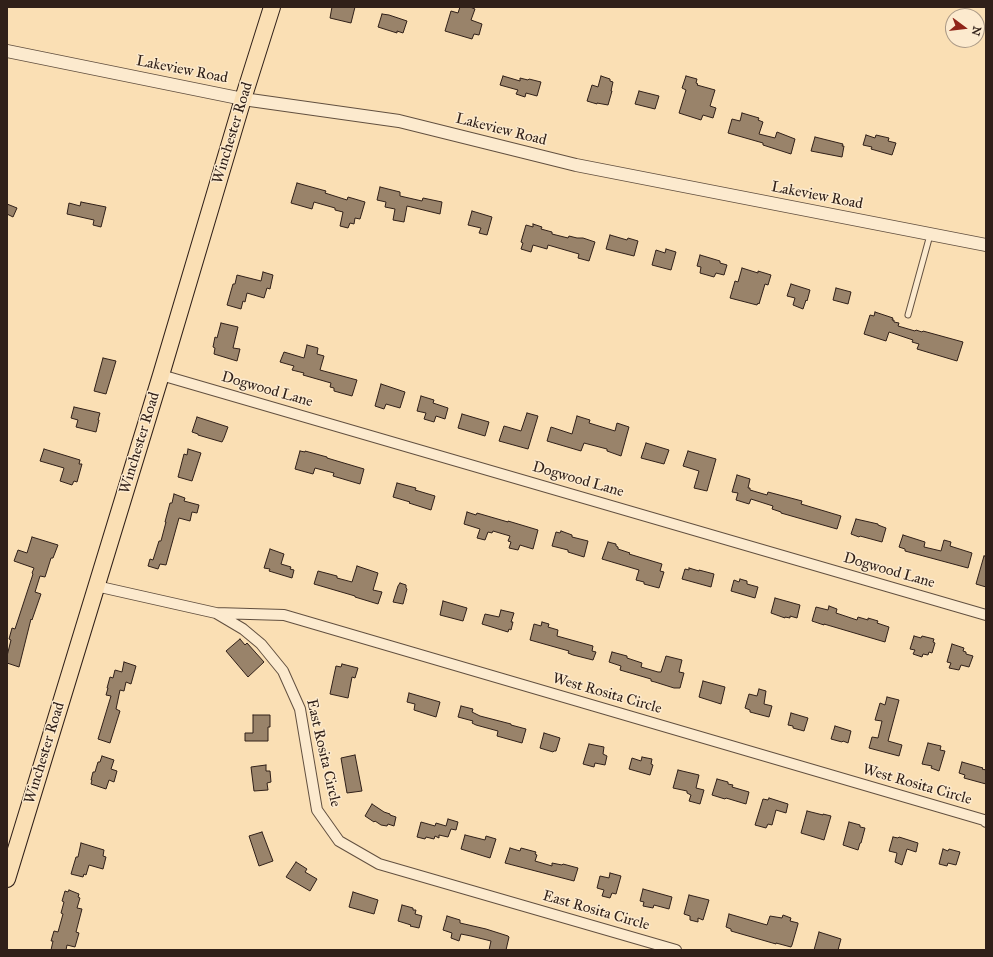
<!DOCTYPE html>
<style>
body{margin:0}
#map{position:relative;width:993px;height:957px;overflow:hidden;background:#fadfb4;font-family:"IM FELL Great Primer",serif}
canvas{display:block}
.frame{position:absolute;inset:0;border:8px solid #302019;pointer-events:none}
.north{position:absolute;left:945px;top:8px;width:40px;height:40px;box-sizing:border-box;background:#fceace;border:1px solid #aa9986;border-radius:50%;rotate:105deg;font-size:11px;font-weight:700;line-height:16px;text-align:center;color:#302019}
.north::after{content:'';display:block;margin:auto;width:14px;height:18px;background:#8f2418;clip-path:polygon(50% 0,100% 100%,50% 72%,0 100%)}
</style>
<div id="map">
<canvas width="993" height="957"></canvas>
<div class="frame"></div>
<div class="north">N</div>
</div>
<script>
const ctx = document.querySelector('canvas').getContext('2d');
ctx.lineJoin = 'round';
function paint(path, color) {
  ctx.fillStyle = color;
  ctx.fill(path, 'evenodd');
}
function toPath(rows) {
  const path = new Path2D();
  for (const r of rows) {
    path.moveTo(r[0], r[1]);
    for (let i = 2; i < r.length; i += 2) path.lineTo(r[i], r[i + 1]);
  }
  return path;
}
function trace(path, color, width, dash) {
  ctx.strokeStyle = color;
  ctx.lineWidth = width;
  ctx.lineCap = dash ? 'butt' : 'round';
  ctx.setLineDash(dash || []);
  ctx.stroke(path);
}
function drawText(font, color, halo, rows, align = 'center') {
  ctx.font = font + ' "IM FELL Great Primer",serif';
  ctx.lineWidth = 3;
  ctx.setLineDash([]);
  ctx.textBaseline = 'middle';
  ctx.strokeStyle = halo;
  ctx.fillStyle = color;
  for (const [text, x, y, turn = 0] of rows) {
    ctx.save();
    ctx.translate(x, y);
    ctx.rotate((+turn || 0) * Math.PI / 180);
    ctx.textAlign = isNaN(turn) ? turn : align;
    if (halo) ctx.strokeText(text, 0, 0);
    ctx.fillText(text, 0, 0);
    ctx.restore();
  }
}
const building = toPath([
 [332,7,355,7,351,23,330,18,332,7],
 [460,7,470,7,475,9,471,20,482,24,479,35,474,34,472,39,445,31,451,11,458,13,460,7],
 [382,14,389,15,407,21,403,33,397,31,397,33,378,27,382,14],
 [503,76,520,81,520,78,528,80,529,79,541,82,537,96,526,93,525,97,516,94,518,90,500,85,503,76],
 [601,76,610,79,610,81,613,82,611,91,612,91,608,105,597,103,597,104,587,101,592,85,598,87,601,76],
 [686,76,697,79,696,83,698,84,697,85,715,90,710,106,716,108,713,118,703,115,701,120,679,113,686,90,682,88,686,76],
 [639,91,659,96,655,109,635,104,639,91],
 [742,113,759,118,758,120,763,122,759,134,775,138,777,132,795,139,791,154,763,145,763,143,728,133,732,119,740,121,742,113],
 [866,135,875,138,876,135,889,138,888,141,896,143,892,155,871,149,872,147,863,145,866,135],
 [815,137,843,144,842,146,844,146,842,157,811,151,815,137],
 [297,183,326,191,325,193,347,200,348,197,365,202,360,219,355,218,354,224,350,223,348,228,340,226,343,212,335,210,335,208,314,202,312,209,291,203,297,183],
 [380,187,400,192,400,196,422,201,423,198,442,202,440,214,407,206,404,222,393,220,395,209,385,207,386,202,377,200,380,187],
 [81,202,106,207,101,227,93,225,94,220,67,214,69,203,80,206,81,202],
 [7,204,17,208,13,217,7,214,7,204],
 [472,211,492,217,487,235,479,233,481,228,468,225,472,211],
 [533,224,542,227,541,229,552,232,552,234,568,238,569,236,577,238,583,238,595,242,589,261,578,258,579,254,548,245,547,249,533,245,531,252,521,249,523,243,521,242,526,225,533,227,533,224],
 [610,235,627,240,628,238,638,241,634,256,606,249,610,235],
 [666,249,676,252,671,270,652,265,656,250,665,253,666,249],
 [700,255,720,261,720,263,727,265,724,275,716,273,714,277,700,273,701,267,697,266,700,255],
 [742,268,758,273,758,271,771,275,768,285,765,284,759,304,758,303,757,305,730,298,735,281,738,282,742,268],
 [263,272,273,275,270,289,267,288,264,298,247,293,245,302,243,301,241,309,227,305,233,284,235,284,237,275,261,281,263,272],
 [791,284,810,290,807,301,806,300,803,309,793,305,795,298,787,296,791,284],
 [836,288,851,292,848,304,833,300,836,288],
 [875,312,893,318,892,320,894,320,894,322,899,323,898,326,915,331,916,330,922,332,923,331,963,342,957,361,917,349,919,344,912,342,913,340,889,332,886,341,864,334,870,315,874,316,875,312],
 [221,323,238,327,233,348,240,349,237,361,214,354,215,348,213,347,215,337,217,338,221,323],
 [307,345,318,348,317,354,324,356,320,370,357,380,352,396,334,391,334,388,330,387,331,383,303,375,304,373,292,370,294,366,280,362,284,352,304,358,307,345],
 [103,358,116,361,106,394,94,391,103,358],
 [381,384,405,392,400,408,386,404,384,409,375,406,381,384],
 [421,396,434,400,433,403,448,408,445,419,436,416,434,422,424,419,426,413,417,411,421,396],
 [74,407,100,413,98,420,99,420,96,432,76,427,78,420,71,418,74,407],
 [527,413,538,416,528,449,499,441,504,426,521,431,527,413],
 [462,414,489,422,485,436,458,428,462,414],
 [577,416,590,420,589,423,615,431,617,423,629,427,621,456,607,451,607,449,584,443,581,451,547,441,551,427,572,434,577,416],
 [197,417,228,427,224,438,222,442,198,435,198,434,192,432,197,417],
 [646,443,669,450,664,464,641,458,646,443],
 [44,449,80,460,79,464,82,464,77,482,74,481,72,485,60,481,64,468,40,461,44,449],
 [188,449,201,453,192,481,178,477,184,454,187,455,188,449],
 [300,451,305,452,305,451,327,457,327,458,364,469,360,484,333,476,334,473,315,468,313,474,295,469,300,451],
 [688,451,716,459,707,491,694,488,699,471,683,466,688,451],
 [737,475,750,479,748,488,750,488,750,490,767,495,768,492,802,501,801,504,841,516,837,529,781,513,781,512,772,509,773,506,751,499,749,504,736,500,738,493,732,492,737,475],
 [397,483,416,488,415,490,435,496,431,510,409,503,410,502,393,497,397,483],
 [174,494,185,498,184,501,199,505,197,513,192,512,190,521,179,518,166,565,160,564,158,569,148,566,150,559,153,560,159,541,161,541,166,522,165,522,170,503,172,503,174,494],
 [467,512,476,515,477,513,508,522,508,521,538,530,533,549,520,545,518,550,509,548,511,542,508,541,510,536,493,531,492,533,488,532,485,540,477,538,480,529,464,524,467,512],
 [856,519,878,524,878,525,886,528,882,542,860,536,859,537,851,534,856,519],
 [561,531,572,535,572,537,588,541,584,557,568,552,568,550,552,546,556,532,560,533,561,531],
 [903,535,925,542,924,547,941,551,944,540,951,542,950,546,972,553,968,568,905,551,905,549,899,547,903,535],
 [32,537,58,545,53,558,51,558,45,577,40,576,35,592,41,594,32,620,31,619,19,667,7,663,7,656,11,640,9,639,12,628,15,629,33,574,32,573,34,568,14,561,18,550,27,553,32,537],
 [608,542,616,544,616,546,618,547,618,549,630,553,629,554,662,564,660,571,664,572,659,588,644,584,644,582,636,580,639,570,602,559,608,542],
 [270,549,284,554,281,564,291,567,290,569,294,570,292,578,269,571,270,569,264,568,270,549],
 [984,556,986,556,986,587,976,584,984,556],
 [357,566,378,573,373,590,382,592,378,604,355,597,355,596,314,584,318,571,337,576,337,578,352,582,357,566],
 [689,568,699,571,699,570,714,574,711,587,682,579,685,569,689,570,689,568],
 [740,579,747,581,747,584,758,587,755,598,731,591,734,580,739,582,740,579],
 [400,583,406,585,406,588,407,589,403,604,393,602,398,586,400,583],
 [775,598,800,605,797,618,790,616,790,618,785,617,785,618,771,613,775,598],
 [443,601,467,608,463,621,440,615,443,601],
 [829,606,837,609,836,613,857,620,858,617,868,620,868,618,878,621,877,623,889,627,885,642,824,624,824,625,812,621,816,607,828,610,829,606],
 [501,610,514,613,511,622,513,622,511,630,509,629,508,632,482,624,485,614,499,617,501,610],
 [542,622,549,624,548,627,558,630,557,636,593,646,592,651,596,652,593,660,573,655,568,653,569,651,530,640,534,624,541,626,542,622],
 [914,636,921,638,922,636,934,639,933,642,935,643,932,653,929,652,928,655,923,654,922,657,913,654,915,650,910,649,914,636],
 [240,639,245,645,247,643,264,662,248,677,226,651,240,639],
 [952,644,964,648,963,651,966,652,966,654,973,656,969,667,961,665,959,670,949,668,951,663,947,662,952,644],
 [612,652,627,656,627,658,642,663,641,667,658,672,661,672,666,656,682,660,679,672,684,673,680,688,674,688,655,682,651,681,651,679,620,670,621,666,609,662,612,652],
 [124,662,136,666,131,684,126,682,124,691,120,690,116,709,120,711,110,743,98,739,111,696,106,695,108,688,107,688,110,677,113,678,115,670,122,672,124,662],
 [342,664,358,668,355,678,352,677,348,698,330,694,336,666,341,667,342,664],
 [703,681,725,687,721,704,699,697,703,681],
 [759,689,766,691,764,704,772,706,769,717,750,712,750,710,745,708,749,694,757,696,759,689],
 [409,693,440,702,436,717,414,710,415,704,407,702,409,693],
 [887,697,899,700,888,741,902,745,899,756,869,748,872,737,878,738,882,721,875,720,880,703,885,705,887,697],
 [461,706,473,709,472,712,480,716,511,724,511,725,526,729,522,743,497,736,498,731,476,725,472,723,473,721,458,717,461,706],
 [791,713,808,718,804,731,793,728,793,726,788,725,791,713],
 [253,715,270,715,270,727,268,727,268,741,245,741,245,733,253,733,253,715],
 [835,726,851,731,848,743,843,741,842,742,831,739,835,726],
 [544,733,560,738,556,751,554,751,553,752,540,748,544,733],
 [928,743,941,746,940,750,945,751,939,771,931,768,932,766,922,764,928,743],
 [589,744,604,747,603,754,607,756,605,765,595,763,594,767,583,764,589,744],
 [355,755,362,791,347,793,341,758,355,755],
 [102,756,114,760,111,769,117,771,114,782,109,780,106,789,91,784,92,780,91,780,93,772,95,772,98,762,100,762,102,756],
 [642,757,652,759,651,764,653,765,650,775,629,769,632,758,641,761,642,757],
 [962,762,983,768,982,769,986,770,986,784,964,778,965,775,959,773,962,762],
 [266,765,266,771,270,771,271,782,267,783,268,790,254,791,251,767,266,765],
 [678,770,699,775,696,788,704,790,700,804,689,801,691,795,687,793,687,791,673,788,678,770],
 [717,779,728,782,728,784,733,785,732,787,749,792,746,804,726,798,725,799,712,795,717,779],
 [769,798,788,804,786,813,776,810,772,825,768,824,766,828,755,825,763,799,768,800,769,798],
 [372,804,384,812,390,814,390,815,396,817,394,826,388,824,387,826,381,825,375,821,374,822,365,816,372,804],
 [807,811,823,815,823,814,831,816,824,840,801,833,807,811],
 [448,819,458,822,456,830,451,829,448,837,439,835,439,838,435,836,434,839,426,837,425,839,417,837,421,822,435,826,436,823,446,826,448,819],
 [849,822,860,825,860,827,865,828,861,843,860,843,858,850,843,845,849,822],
 [262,832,273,861,259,866,249,836,262,832],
 [465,835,485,840,486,836,496,839,490,858,461,849,465,835],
 [893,837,898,838,899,837,918,843,916,852,907,849,902,865,895,862,897,853,889,851,893,837],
 [81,843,104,850,103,856,106,857,103,869,89,865,86,875,84,874,83,877,71,874,76,857,78,857,81,843],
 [510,848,520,851,521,848,536,852,535,854,537,855,535,861,552,866,552,863,562,865,563,864,578,868,574,881,505,863,510,848],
 [943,849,948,851,949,849,960,852,956,865,948,863,947,866,939,864,943,849],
 [296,862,307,869,305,872,317,879,310,891,286,877,296,862],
 [610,873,621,876,616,894,612,893,610,898,602,896,604,890,597,888,600,876,609,878,610,873],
 [643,889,672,897,669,909,654,905,653,908,643,906,644,902,640,901,643,889],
 [69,890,79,894,78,897,80,898,77,908,82,909,76,932,79,933,75,947,67,945,66,950,51,950,53,941,51,941,54,931,58,932,63,914,61,913,64,902,62,901,65,891,68,892,69,890],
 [353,892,378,900,374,914,349,907,353,892],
 [689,895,709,900,703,920,698,918,698,922,690,920,690,916,684,914,689,895],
 [402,905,413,908,413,910,416,910,415,914,422,916,419,928,410,926,411,925,398,921,402,905],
 [729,914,767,925,770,916,782,918,783,915,791,918,790,921,798,923,798,924,792,945,791,947,776,943,776,944,731,931,731,929,726,927,729,914],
 [447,916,460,920,460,923,486,929,508,936,509,937,506,950,489,950,491,941,471,936,461,934,459,941,451,938,452,933,443,930,447,916],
 [819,932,841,939,838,950,814,950,819,932]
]);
paint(building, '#99836a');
trace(building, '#302019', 1);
const service = toPath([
 [908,315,930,235]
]);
const minor = toPath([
 [161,375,986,615],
 [96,586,216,613,243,629,261,644,283,671,300,709,317,810,339,841,379,864,676,950],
 [216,613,284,615,984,820,986,822]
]);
const tertiary = toPath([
 [7,51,243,99,399,121,576,165,986,245]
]);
const primary = toPath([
 [7,879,161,375,243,99,272,7]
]);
trace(service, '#625040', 7);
trace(minor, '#625040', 12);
trace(tertiary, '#625040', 14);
trace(primary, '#302019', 18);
trace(service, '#fceace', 5);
trace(minor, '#fceace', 10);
trace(tertiary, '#fceace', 12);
trace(primary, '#fadfb4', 16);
drawText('15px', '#302019', '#fceace', [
 ["Lakeview Road",182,70,11],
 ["Lakeview Road",501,130,14],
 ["Winchester Road",233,133,-73],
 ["Lakeview Road",817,196,11],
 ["Dogwood Lane",267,390,16],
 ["Winchester Road",140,443,-73],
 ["Dogwood Lane",578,480,16],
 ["Dogwood Lane",889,571,16],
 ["West Rosita Circle",607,694,16],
 ["Winchester Road",45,753,-73],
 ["East Rosita Circle",323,753,77],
 ["West Rosita Circle",917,785,16],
 ["East Rosita Circle",596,911,16]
]);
</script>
